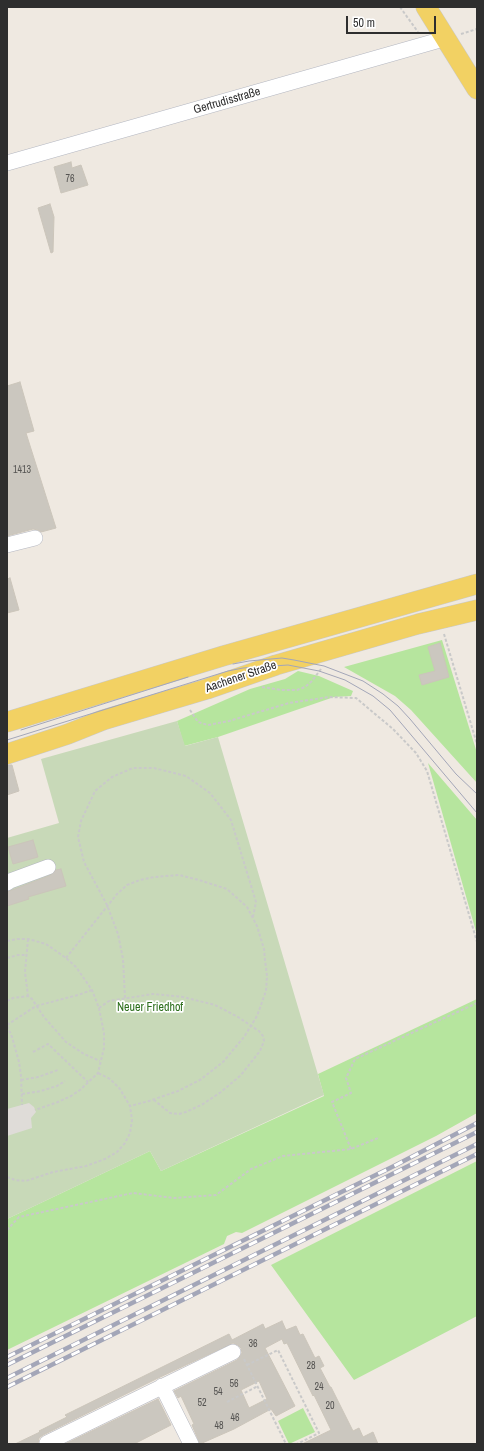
<!DOCTYPE html>
<meta charset="utf-8">
<style>
body{margin:0}
#map{position:relative;width:484px;height:1451px;overflow:hidden;background:#efe9e1;font-family:"Archivo Narrow",sans-serif}
canvas{display:block}
.frame{position:absolute;inset:0;border:8px solid #2e2e2e;pointer-events:none}
.scale{position:absolute;left:346px;top:16px;width:90px;height:18px;box-sizing:border-box;border:2px solid #2e2e2e;border-top:0;padding-left:5px;font-size:12px;line-height:14px;white-space:nowrap;color:#2e2e2e;-webkit-text-stroke:3px #fff;paint-order:stroke}
</style>
<div id="map">
<canvas width="484" height="1451"></canvas>
<div class="frame"></div>
<div class="scale">50 m</div>
</div>
<script>
const ctx = document.querySelector('canvas').getContext('2d');
ctx.lineJoin = 'round';
function paint(path, color) {
  ctx.fillStyle = color;
  ctx.fill(path, 'evenodd');
}
function toPath(rows) {
  const path = new Path2D();
  for (const r of rows) {
    path.moveTo(r[0], r[1]);
    for (let i = 2; i < r.length; i += 2) path.lineTo(r[i], r[i + 1]);
  }
  return path;
}
function trace(path, color, width, dash) {
  ctx.strokeStyle = color;
  ctx.lineWidth = width;
  ctx.lineCap = dash ? 'butt' : 'round';
  ctx.setLineDash(dash || []);
  ctx.stroke(path);
}
function drawText(font, color, halo, rows, align = 'center') {
  ctx.font = font + ' "Archivo Narrow",sans-serif';
  ctx.lineWidth = 3.5;
  ctx.setLineDash([]);
  ctx.textBaseline = 'middle';
  ctx.strokeStyle = halo;
  ctx.fillStyle = color;
  for (const [text, x, y, turn = 0] of rows) {
    ctx.save();
    ctx.translate(x, y);
    ctx.rotate((+turn || 0) * Math.PI / 180);
    ctx.textAlign = isNaN(turn) ? turn : align;
    if (halo) ctx.strokeText(text, 0, 0);
    ctx.fillText(text, 0, 0);
    ctx.restore();
  }
}
paint(toPath([
 [442,640,477,753,477,783,411,710,395,696,344,667],
 [298,671,319,676,353,691,351,696,334,697,218,737,184,746,177,721,250,689,285,679],
 [428,763,477,820,477,935],
 [477,999,477,1113,436,1136,242,1233,236,1232,227,1236,224,1244,7,1350,7,1219,150,1151,161,1171,324,1096,318,1074],
 [477,1161,477,1316,354,1380,271,1265],
 [303,1408,315,1432,289,1444,278,1421]
]), '#b6e59e');
paint(toPath([
 [177,721,185,746,218,737,324,1095,161,1171,150,1151,7,1219,7,838,59,823,41,759]
]), '#c8d9b8');
paint(toPath([
 [29,1103,34,1107,36,1112,31,1118,32,1128,7,1136,7,1109]
]), '#dfdcd8');
const building = toPath([
 [71,162,72,168,81,165,88,185,61,193,54,167,71,162],
 [50,204,54,217,53,252,51,253,38,208,50,204],
 [20,382,34,431,26,433,56,528,41,532,38,530,33,529,7,536,7,386,20,382],
 [10,578,19,610,7,613,7,579,10,578],
 [440,643,449,677,422,685,419,675,435,671,428,647,440,643],
 [7,765,12,765,19,791,7,795,7,765],
 [33,840,38,857,13,864,8,847,33,840],
 [61,869,66,886,28,897,29,899,7,906,7,892,51,875,56,870,61,869],
 [282,1321,286,1330,296,1326,300,1335,303,1334,315,1358,319,1356,324,1366,320,1368,330,1387,331,1387,353,1431,359,1428,363,1437,373,1432,378,1444,302,1444,331,1430,314,1395,313,1396,287,1343,284,1344,282,1339,265,1348,295,1406,276,1416,271,1409,234,1429,200,1444,192,1425,194,1424,181,1396,178,1398,174,1391,237,1360,242,1353,241,1348,238,1345,233,1343,158,1378,43,1435,39,1438,38,1444,15,1444,40,1432,39,1431,67,1417,65,1415,229,1334,232,1340,263,1324,265,1329,282,1321],
 [259,1381,267,1399,249,1408,241,1390,259,1381],
 [158,1399,171,1425,134,1444,65,1444,158,1399]
]);
paint(building, '#cbc7bf');
trace(building, '#cbc5ba', 1);
const minor = toPath([
 [7,163,447,38],
 [7,545,35,538],
 [7,883,10,881,48,867],
 [162,1386,191,1444],
 [47,1443,233,1352]
]);
const major = toPath([
 [426,7,477,89],
 [7,722,223,656,477,584],
 [7,754,68,734,103,720,207,689,276,665,418,624,477,610]
]);
trace(minor, '#b4b7c1', 16);
trace(major, '#c9c9c9', 21);
trace(toPath([
 [400,7,418,32],
 [476,7,477,8],
 [461,34,477,29],
 [444,634,477,744],
 [262,687,281,690,297,690,305,687,312,681,321,669],
 [190,710,198,722,208,725,229,721,289,703,329,697,356,698,393,729,416,753,427,771,477,942],
 [28,939,25,972,28,996],
 [7,941,17,939,28,939,46,944,66,958,76,967,92,990,99,1008,104,1033,104,1048,98,1073,80,1090,71,1096,58,1102,35,1110],
 [7,958,18,955,26,955],
 [66,958,117,894,127,885,140,880,154,877,179,875,199,880,227,889,247,907,257,926,264,949,265,960,267,976,266,991,257,1016,244,1037,223,1062,200,1080,178,1091,149,1101,130,1106],
 [125,998,123,959,118,934,107,905,84,862,78,837,81,821,95,791,112,777,133,768,154,768,186,776,210,793,231,820,256,902,253,917],
 [7,1001,13,998,28,996,32,999,44,1017,66,1042,84,1054,100,1061],
 [99,1008,109,1001,153,994,183,997,215,1005,238,1017,259,1031,263,1036,264,1041,260,1051,241,1075,221,1092,203,1104,186,1112,179,1114,170,1113,154,1100],
 [7,1025,36,1006,78,995,92,990],
 [7,1026,12,1037,19,1062,21,1076,22,1105],
 [33,1052,48,1044,88,1082],
 [21,1080,38,1077,58,1070],
 [22,1094,41,1091,57,1086,65,1081],
 [351,1149,332,1102,351,1093,346,1078,355,1059,477,1003],
 [7,1177,15,1180,26,1181,53,1172,86,1166,105,1159,117,1152,125,1143,130,1133,132,1120,130,1106,120,1089,110,1079,98,1073],
 [7,1230,19,1217,133,1193,174,1198,216,1195,251,1169,283,1156,351,1149,378,1138],
 [244,1359,286,1444],
 [247,1365,278,1350,319,1433,297,1444],
 [227,1402,258,1386]
]), '#c9c9c9', 2, [3, 2]);
trace(minor, '#fff', 15);
trace(major, '#f2d163', 20);
trace(toPath([
 [233,664,249,661,282,658,294,660,324,666,363,681,383,694,398,706,410,719,456,774,477,794],
 [21,730,188,677],
 [7,740,228,671,243,668,288,665,319,671,345,680,373,696,390,710,477,813]
]), '#a3a6b8', 1);
const rail = toPath([
 [7,1357,394,1166,477,1123],
 [7,1365,477,1132],
 [7,1378,477,1144],
 [7,1387,477,1154]
]);
trace(rail, '#a3a6b8', 4.5);
trace(rail, '#fff', 3, [9]);
drawText('10px', '#555452', null, [
 ["76",70,179],
 ["1413",22,470],
 ["36",253,1344],
 ["28",311,1366],
 ["56",234,1384],
 ["24",319,1387],
 ["54",218,1392],
 ["52",202,1403],
 ["20",330,1406],
 ["46",235,1418],
 ["48",219,1426]
]);
drawText('12px', '#2e2e2e', '#fff', [
 ["Gertrudisstraße",227,101,-16],
 ["Aachener Straße",241,677,-19]
]);
drawText('12px', '#2c6e1b', '#fff', [
 ["Neuer Friedhof",150,1008]
]);
</script>
